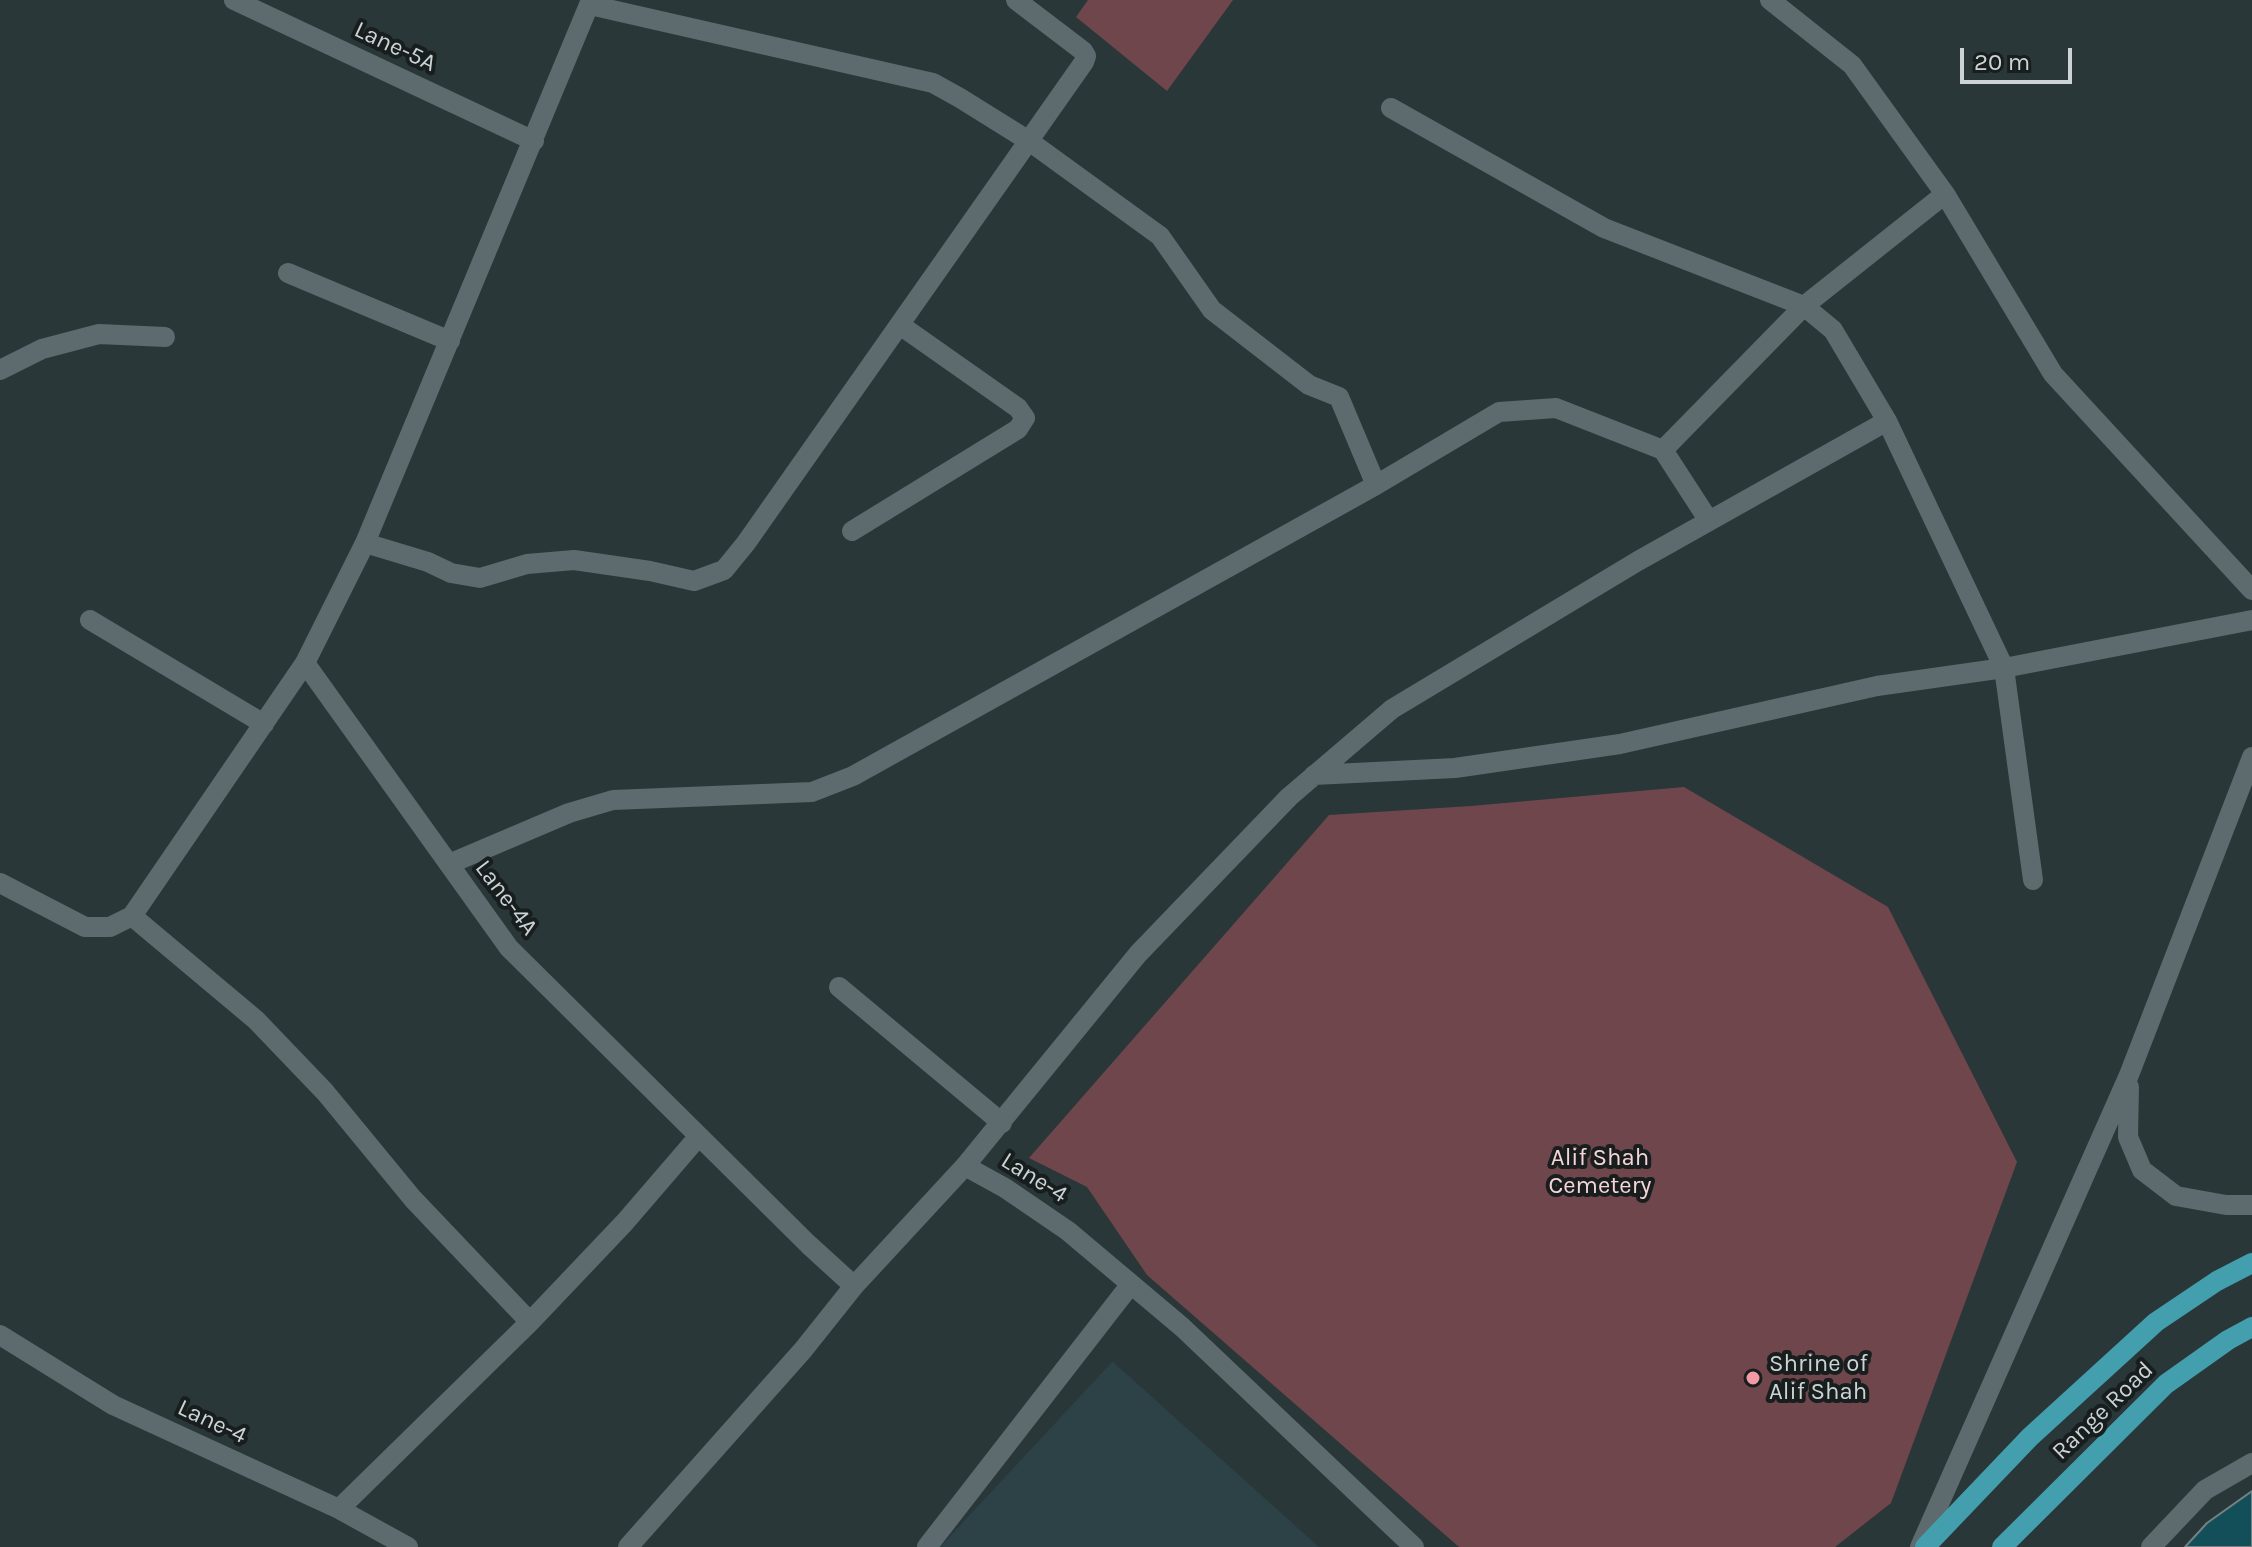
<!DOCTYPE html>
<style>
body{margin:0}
#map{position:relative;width:2252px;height:1547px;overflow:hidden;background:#2a3739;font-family:Karla,sans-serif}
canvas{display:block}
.scale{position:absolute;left:1960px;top:48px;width:112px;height:36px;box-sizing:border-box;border:4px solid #cbd3d4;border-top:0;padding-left:10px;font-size:24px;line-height:28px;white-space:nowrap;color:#cbd3d4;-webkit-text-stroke:6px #181d1e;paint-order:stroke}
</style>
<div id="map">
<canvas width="2252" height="1547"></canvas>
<div class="scale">20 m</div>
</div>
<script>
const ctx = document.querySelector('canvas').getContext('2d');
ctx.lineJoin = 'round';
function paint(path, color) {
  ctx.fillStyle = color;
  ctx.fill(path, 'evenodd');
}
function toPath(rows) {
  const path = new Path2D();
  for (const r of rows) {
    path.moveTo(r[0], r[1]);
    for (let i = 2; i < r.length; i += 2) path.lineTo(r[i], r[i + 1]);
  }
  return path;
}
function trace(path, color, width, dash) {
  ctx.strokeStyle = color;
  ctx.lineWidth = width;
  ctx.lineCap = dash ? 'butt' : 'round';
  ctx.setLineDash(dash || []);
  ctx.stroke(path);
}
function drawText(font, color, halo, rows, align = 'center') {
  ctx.font = font + ' Karla,sans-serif';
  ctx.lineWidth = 8;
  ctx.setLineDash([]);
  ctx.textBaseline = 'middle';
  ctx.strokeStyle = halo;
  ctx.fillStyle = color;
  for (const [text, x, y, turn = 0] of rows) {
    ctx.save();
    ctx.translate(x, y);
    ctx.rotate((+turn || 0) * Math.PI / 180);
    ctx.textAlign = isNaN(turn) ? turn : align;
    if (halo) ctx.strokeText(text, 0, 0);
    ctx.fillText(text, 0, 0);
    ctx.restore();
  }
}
paint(toPath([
 [1112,1362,1113,1362,1319,1547,940,1547]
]), '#2d4246');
paint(toPath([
 [1088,0,1233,0,1167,91,1076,17],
 [1684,787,1888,907,2017,1162,1891,1503,1835,1547,1459,1547,1147,1275,1087,1187,1029,1158,1329,815,1471,806]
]), '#6f464b');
const building = toPath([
 [2252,1491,2252,1547,2185,1547,2207,1523,2252,1491]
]);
paint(building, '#134f59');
trace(building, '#748285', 2);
trace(toPath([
 [234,0,534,141],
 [1770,0,1852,65,1945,194,2053,374,2252,590],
 [590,5,933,83,960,98,1029,141,1160,236,1212,310,1309,385,1339,397,1376,485],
 [1391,108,1604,228,1804,306,1833,330,1887,421,2004,668,2033,880],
 [288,273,450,341],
 [0,370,42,349,99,334,165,337],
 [1663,450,1804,306,1945,194],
 [852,531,1018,429,1025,418,1018,408,900,325],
 [365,543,428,562,451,573,480,578,527,564,574,560,650,571,694,581,724,570,746,543,1084,62,1086,56,1083,51,1016,0],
 [90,620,264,724],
 [305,663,509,948,809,1245,854,1286],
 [1314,775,1455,768,1620,744,1877,686,2004,668,2252,620],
 [449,864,569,813,613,800,812,792,853,776,1376,485,1499,412,1556,408,1663,450,1709,521],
 [0,883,85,927,110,927,132,916,256,1020,325,1092,413,1199,530,1322],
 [132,916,305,663,365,543,591,0],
 [839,987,1002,1123],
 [2129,1087,2128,1137,2142,1170,2176,1196,2226,1205,2252,1205],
 [965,1166,1138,954,1289,797,1392,709,1638,561,1887,421],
 [0,1335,113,1405,339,1509,408,1547],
 [339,1509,530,1322,625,1222,699,1136],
 [628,1547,803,1350,854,1286,965,1166,1005,1188,1068,1231,1182,1327,1414,1547],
 [927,1547,1131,1284],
 [1920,1547,2129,1075,2252,757],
 [2151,1547,2205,1490,2252,1463]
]), '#5d6b6e', 20);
trace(toPath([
 [1925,1547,2030,1437,2156,1322,2217,1281,2252,1263],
 [2002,1547,2166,1384,2228,1340,2252,1327]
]), '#439fae', 20);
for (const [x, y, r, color] of [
 [1753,1378,8,"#f49aa5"]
]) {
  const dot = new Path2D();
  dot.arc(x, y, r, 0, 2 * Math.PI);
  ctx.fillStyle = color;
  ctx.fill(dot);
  trace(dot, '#181d1e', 3);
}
drawText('24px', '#cbd3d4', '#181d1e', [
 ["Lane-5A",395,47,25],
 ["Lane-4A",506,898,53],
 ["Lane-4",1034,1178,32],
 ["Range Road",2103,1411,-44],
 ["Lane-4",212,1422,25]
]);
drawText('24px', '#f5d5d8', '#181d1e', [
 ["Alif Shah",1600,1158],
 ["Cemetery",1600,1186]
]);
drawText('24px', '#cbd3d4', '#181d1e', [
 ["Shrine of",1769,1364],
 ["Alif Shah",1769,1392]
], 'left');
</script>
